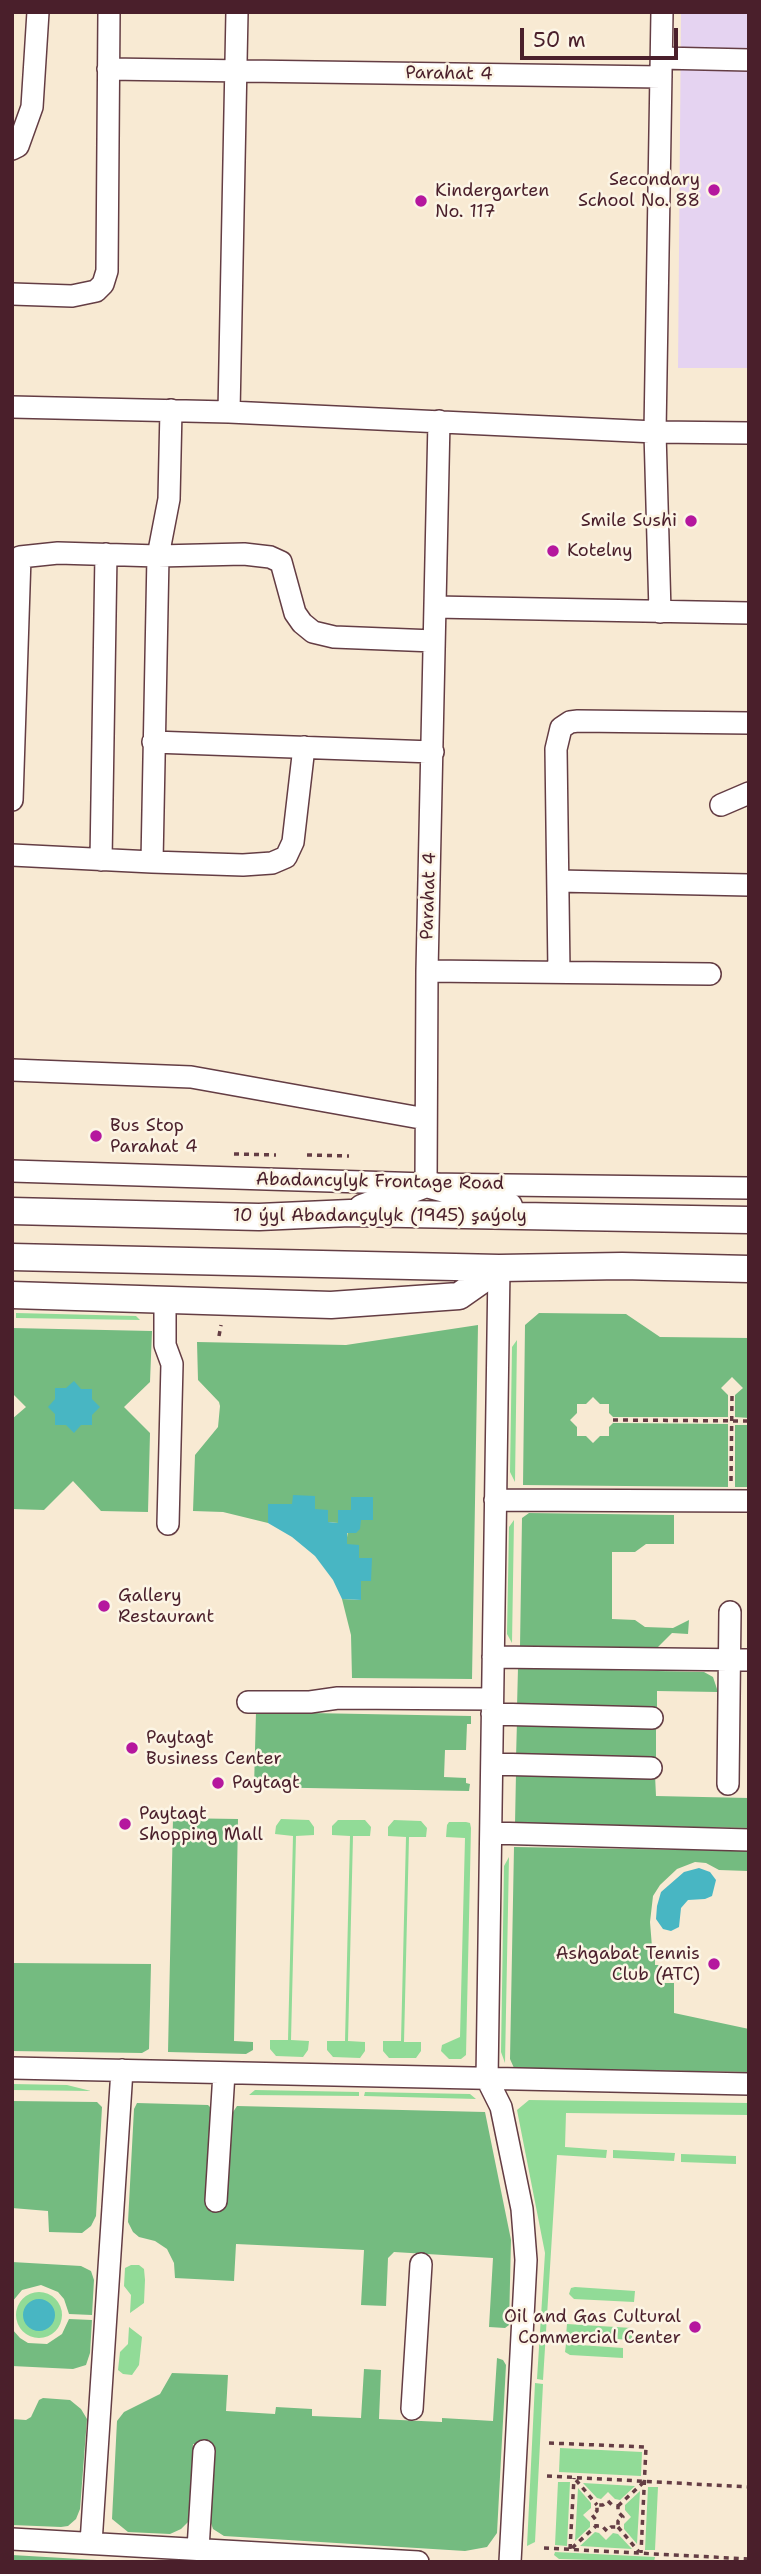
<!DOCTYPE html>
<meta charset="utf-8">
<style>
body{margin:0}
#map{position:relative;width:761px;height:2574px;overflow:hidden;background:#f8ead3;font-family:"Shantell Sans",sans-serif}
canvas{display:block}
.frame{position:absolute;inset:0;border:14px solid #4a1f2b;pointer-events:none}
.scale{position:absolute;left:520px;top:28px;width:158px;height:32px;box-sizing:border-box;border:4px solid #4a1f2b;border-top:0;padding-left:9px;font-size:21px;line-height:24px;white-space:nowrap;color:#4a1f2b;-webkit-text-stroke:5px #fcf5e5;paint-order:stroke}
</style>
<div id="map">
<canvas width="761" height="2574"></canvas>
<div class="frame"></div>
<div class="scale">50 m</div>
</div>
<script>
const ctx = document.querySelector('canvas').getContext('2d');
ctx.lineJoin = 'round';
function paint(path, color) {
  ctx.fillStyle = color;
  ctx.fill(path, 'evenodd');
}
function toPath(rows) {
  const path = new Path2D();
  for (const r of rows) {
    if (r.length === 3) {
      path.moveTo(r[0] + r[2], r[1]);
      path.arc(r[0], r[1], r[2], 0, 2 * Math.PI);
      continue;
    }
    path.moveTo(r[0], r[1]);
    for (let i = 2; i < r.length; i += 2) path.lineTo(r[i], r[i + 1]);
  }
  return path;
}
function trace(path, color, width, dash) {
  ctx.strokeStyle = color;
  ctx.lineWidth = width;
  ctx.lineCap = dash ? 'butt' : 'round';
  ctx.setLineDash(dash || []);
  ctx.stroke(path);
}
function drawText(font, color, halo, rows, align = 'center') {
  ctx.font = font + ' "Shantell Sans",sans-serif';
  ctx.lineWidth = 5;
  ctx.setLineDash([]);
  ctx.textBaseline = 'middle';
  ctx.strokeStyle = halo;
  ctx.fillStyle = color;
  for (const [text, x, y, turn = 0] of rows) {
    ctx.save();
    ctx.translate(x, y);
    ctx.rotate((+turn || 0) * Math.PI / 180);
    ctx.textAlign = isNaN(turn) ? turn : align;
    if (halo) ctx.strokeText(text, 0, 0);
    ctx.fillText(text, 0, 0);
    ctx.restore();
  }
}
paint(toPath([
 [681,12,749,12,749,368,678,368]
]), '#e5d3f1');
paint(toPath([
 [16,1313,136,1316,140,1320,16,1318],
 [517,1340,515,1482,510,1472,512,1347],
 [514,1520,512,1643,507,1634,509,1527],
 [281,1819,309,1820,314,1827,314,1835,296,1836,291,2040,309,2041,308,2050,303,2057,276,2056,270,2049,270,2040,288,2040,293,1836,275,1834,276,1826],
 [338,1820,365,1820,371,1827,370,1836,353,1836,348,2041,365,2042,365,2051,360,2058,333,2057,327,2050,327,2041,345,2041,350,1836,332,1835,332,1826],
 [394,1820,421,1821,427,1828,426,1837,409,1837,404,2042,421,2042,421,2051,416,2058,389,2058,383,2051,383,2041,401,2041,406,1837,388,1836,388,1827],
 [449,1822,466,1822,470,1823,471,1828,466,2055,461,2059,449,2059,441,2051,442,2045,460,2037,465,1838,446,1837,447,1825],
 [509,1857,505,2063,501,2052,504,1866],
 [12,2084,67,2085,91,2091,12,2090],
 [255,2090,359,2092,359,2096,249,2095],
 [365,2092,470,2094,476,2099,364,2096],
 [529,2100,749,2103,749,2115,566,2113,565,2147,607,2150,606,2158,557,2155,543,2380,537,2379,545,2253,517,2110],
 [613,2150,675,2153,674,2161,613,2158],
 [681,2154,736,2156,736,2164,681,2162],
 [131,2265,139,2265,144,2269,145,2280,144,2303,130,2313,131,2295,124,2286,125,2268],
 [575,2287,635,2291,634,2302,574,2299,569,2294,571,2288],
 [39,2315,23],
 [567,2324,632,2328,632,2340,566,2336],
 [129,2327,142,2337,139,2365,132,2375,123,2374,118,2370,120,2352,128,2344],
 [566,2344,623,2348,623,2358,570,2355,565,2352],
 [535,2383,543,2384,535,2542,527,2546],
 [560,2448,642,2452,641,2476,559,2472],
 [558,2482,570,2482,567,2546,555,2545],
 [583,2483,635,2486,620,2500,615,2499,608,2492,601,2499,597,2498],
 [648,2487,658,2487,655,2550,645,2550],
 [578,2488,591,2503,591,2508,583,2515,590,2522,590,2527,575,2541],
 [640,2491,637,2544,624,2529,624,2524,631,2517,625,2510,625,2505],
 [595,2532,599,2533,606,2540,613,2533,618,2534,632,2549,580,2546],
 [555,2552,655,2557,654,2562,559,2559,554,2555]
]), '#91db97');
paint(toPath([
 [539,1313,626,1314,660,1337,749,1338,749,1418,735,1417,735,1395,743,1388,732,1377,721,1388,728,1395,728,1417,613,1417,609,1413,609,1404,600,1404,593,1397,586,1404,577,1404,577,1413,570,1420,577,1427,577,1436,586,1436,593,1443,600,1436,609,1436,609,1427,613,1423,728,1424,728,1487,523,1485,525,1325],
 [478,1325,472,1679,352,1678,351,1635,342,1599,361,1600,361,1580,371,1580,371,1558,359,1558,346,1544,351,1510,338,1523,328,1522,315,1509,315,1496,293,1504,268,1504,268,1523,223,1512,193,1511,195,1455,218,1427,220,1406,219,1402,198,1380,197,1342,346,1345],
 [12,1328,152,1331,150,1382,124,1407,150,1433,148,1512,101,1511,73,1481,44,1510,12,1509,12,1419,26,1407,12,1393],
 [735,1425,749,1425,749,1487,735,1487],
 [529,1513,674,1515,674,1544,646,1544,635,1552,612,1552,612,1619,635,1620,645,1627,673,1628,689,1620,688,1634,672,1633,656,1649,520,1647,522,1518],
 [518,1668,704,1672,713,1677,718,1692,657,1691,657,1710,517,1707],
 [256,1712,471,1716,471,1724,467,1724,466,1750,445,1750,444,1777,466,1778,466,1783,470,1784,469,1791,254,1787],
 [517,1721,656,1724,656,1760,516,1758],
 [516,1773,655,1775,656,1796,749,1798,749,1828,515,1824],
 [173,1818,238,1819,234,2041,253,2042,253,2050,246,2054,168,2052],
 [514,1847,749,1851,749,1904,748,1871,719,1870,706,1863,695,1862,677,1869,660,1885,653,1896,650,1922,652,1947,655,1948,655,1965,664,1965,664,1983,674,1983,674,2013,749,2029,749,2072,514,2068,510,2059],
 [12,1963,151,1964,149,2049,142,2053,12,2051],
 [12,2101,97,2102,102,2107,96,2216,91,2226,82,2233,49,2232,48,2211,12,2208],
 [137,2103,208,2105,211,2108,205,2206,225,2207,231,2115,237,2106,485,2112,511,2240,509,2325,505,2328,489,2327,493,2258,394,2252,388,2258,386,2306,361,2305,364,2250,236,2244,234,2281,175,2278,174,2263,167,2249,155,2241,139,2237,133,2232,128,2222,134,2109],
 [12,2262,81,2266,91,2271,94,2280,92,2315,69,2314,64,2299,58,2292,41,2285,22,2290,12,2302],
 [69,2319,92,2320,90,2353,86,2365,73,2369,12,2366,12,2329,20,2338,28,2343,47,2344,62,2334],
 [497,2358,503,2360,506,2365,497,2533,487,2547,465,2551,224,2536,213,2529,210,2520,213,2445,193,2444,190,2520,181,2529,170,2534,128,2532,112,2519,117,2421,124,2412,160,2394,172,2373,228,2375,226,2411,275,2414,276,2407,312,2409,312,2416,361,2418,364,2369,381,2370,379,2419,442,2422,442,2418,493,2421],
 [43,2398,70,2400,81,2409,87,2419,80,2509,76,2519,68,2526,61,2527,12,2525,12,2419,26,2420,31,2417,39,2400],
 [12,2555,131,2562,12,2562]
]), '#74bb80');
paint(toPath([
 [74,1381,81,1389,92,1389,92,1399,100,1407,92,1415,92,1425,81,1425,74,1433,66,1425,55,1425,55,1414,48,1407,55,1399,55,1388,66,1388],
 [293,1495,315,1496,315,1509,328,1510,328,1522,338,1523,338,1510,351,1510,351,1497,373,1497,373,1520,361,1520,360,1529,356,1533,347,1533,347,1544,359,1545,359,1558,372,1558,371,1581,361,1581,361,1600,342,1599,333,1580,315,1556,292,1537,268,1523,268,1504,292,1504],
 [699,1868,710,1872,716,1880,712,1896,705,1899,688,1900,681,1908,679,1927,671,1931,663,1929,656,1919,657,1906,661,1892,684,1872],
 [39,2315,16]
]), '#48b6c3');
const minor = toPath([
 [661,58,749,60],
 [108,69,661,77],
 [12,149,18,146,32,107,38,12],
 [12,294,72,296,96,291,103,284,107,271,109,12],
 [12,407,229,412,655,432,749,433],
 [229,412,237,12],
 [435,607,749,613],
 [660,612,655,432,662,12],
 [153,742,433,752],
 [12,800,20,557,58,553,158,556,244,554,270,557,281,562,295,613,302,623,313,632,334,637,434,641],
 [721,805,749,793],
 [12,855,152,862,243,865,272,863,286,857,293,842,304,747],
 [101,860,106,554],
 [152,862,158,556,169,499,171,410],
 [558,881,749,885],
 [427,971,710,974],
 [559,972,556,749,561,728,570,722,578,721,749,723],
 [12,1070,191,1077,426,1119],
 [12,1171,426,1184,749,1188],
 [426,1184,427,971,439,421],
 [499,1268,487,2079,501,2107,522,2209,526,2260,510,2562],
 [165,1300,165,1345,172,1364,168,1524],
 [495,1500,749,1501],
 [493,1657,749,1660],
 [248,1702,310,1702,338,1698,492,1699],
 [492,1714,652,1718],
 [492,1764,651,1768],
 [728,1784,730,1612],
 [491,1833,749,1840],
 [12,2068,749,2084],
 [216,2201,224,2073],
 [412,2409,421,2264],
 [12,2539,418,2562],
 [91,2543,122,2070],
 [198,2549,204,2451]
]);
const major = toPath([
 [362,1208,426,1184,509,1206],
 [12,1211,259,1217,350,1213,749,1220],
 [12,1257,499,1268,622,1266,749,1269],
 [12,1295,331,1305,459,1296,499,1268]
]);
trace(minor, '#643d44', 24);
trace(major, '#643d44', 29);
trace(toPath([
 [234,1154,276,1155],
 [307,1155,349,1156],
 [219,1336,221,1325],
 [613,1420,749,1421],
 [731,1481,732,1395],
 [549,2443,646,2447,641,2553],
 [547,2476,749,2487],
 [576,2480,597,2505],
 [608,2501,612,2505,618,2506,618,2512,623,2517,618,2521,618,2527,611,2527,607,2531,602,2526,596,2526,596,2520,592,2515,597,2511,597,2505,603,2505,608,2501],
 [618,2506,645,2481],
 [618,2527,639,2552],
 [544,2548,749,2559],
 [572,2548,596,2526],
 [570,2549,574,2478]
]), '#643d44', 3.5, [5, 5]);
trace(minor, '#fff', 21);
trace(major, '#fff', 26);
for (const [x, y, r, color] of [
 [714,190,7,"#b5179e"],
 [421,201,7,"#b5179e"],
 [691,521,7,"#b5179e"],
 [553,551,7,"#b5179e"],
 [96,1136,7,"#b5179e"],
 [104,1606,7,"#b5179e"],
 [132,1748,7,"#b5179e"],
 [218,1783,7,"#b5179e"],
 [125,1824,7,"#b5179e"],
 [714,1964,7,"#b5179e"],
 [695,2327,7,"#b5179e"]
]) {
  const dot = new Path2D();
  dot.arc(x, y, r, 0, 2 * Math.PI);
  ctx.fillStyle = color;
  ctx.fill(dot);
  trace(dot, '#fcf5e5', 2.5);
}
drawText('18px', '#4a1f2b', '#fcf5e5', [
 ["Parahat 4",449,74,1],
 ["Parahat 4",429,896,-88],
 ["Abadancylyk Frontage Road",380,1182,1],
 ["10 ýyl Abadançylyk (1945) şaýoly",380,1216]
]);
drawText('18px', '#4a1f2b', '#fcf5e5', [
 ["Secondary",700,180,"right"],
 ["School No. 88",700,201,"right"],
 ["Kindergarten",435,191],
 ["No. 117",435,212],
 ["Smile Sushi",677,521,"right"],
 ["Kotelny",567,551],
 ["Bus Stop",110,1126],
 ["Parahat 4",110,1147],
 ["Gallery",118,1596],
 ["Restaurant",118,1617],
 ["Paytagt",146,1738],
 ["Business Center",146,1759],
 ["Paytagt",232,1783],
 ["Paytagt",139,1814],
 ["Shopping Mall",139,1835],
 ["Ashgabat Tennis",700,1954,"right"],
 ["Club (ATC)",700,1975,"right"],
 ["Oil and Gas Cultural",681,2317,"right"],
 ["Commercial Center",681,2338,"right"]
], 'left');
</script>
